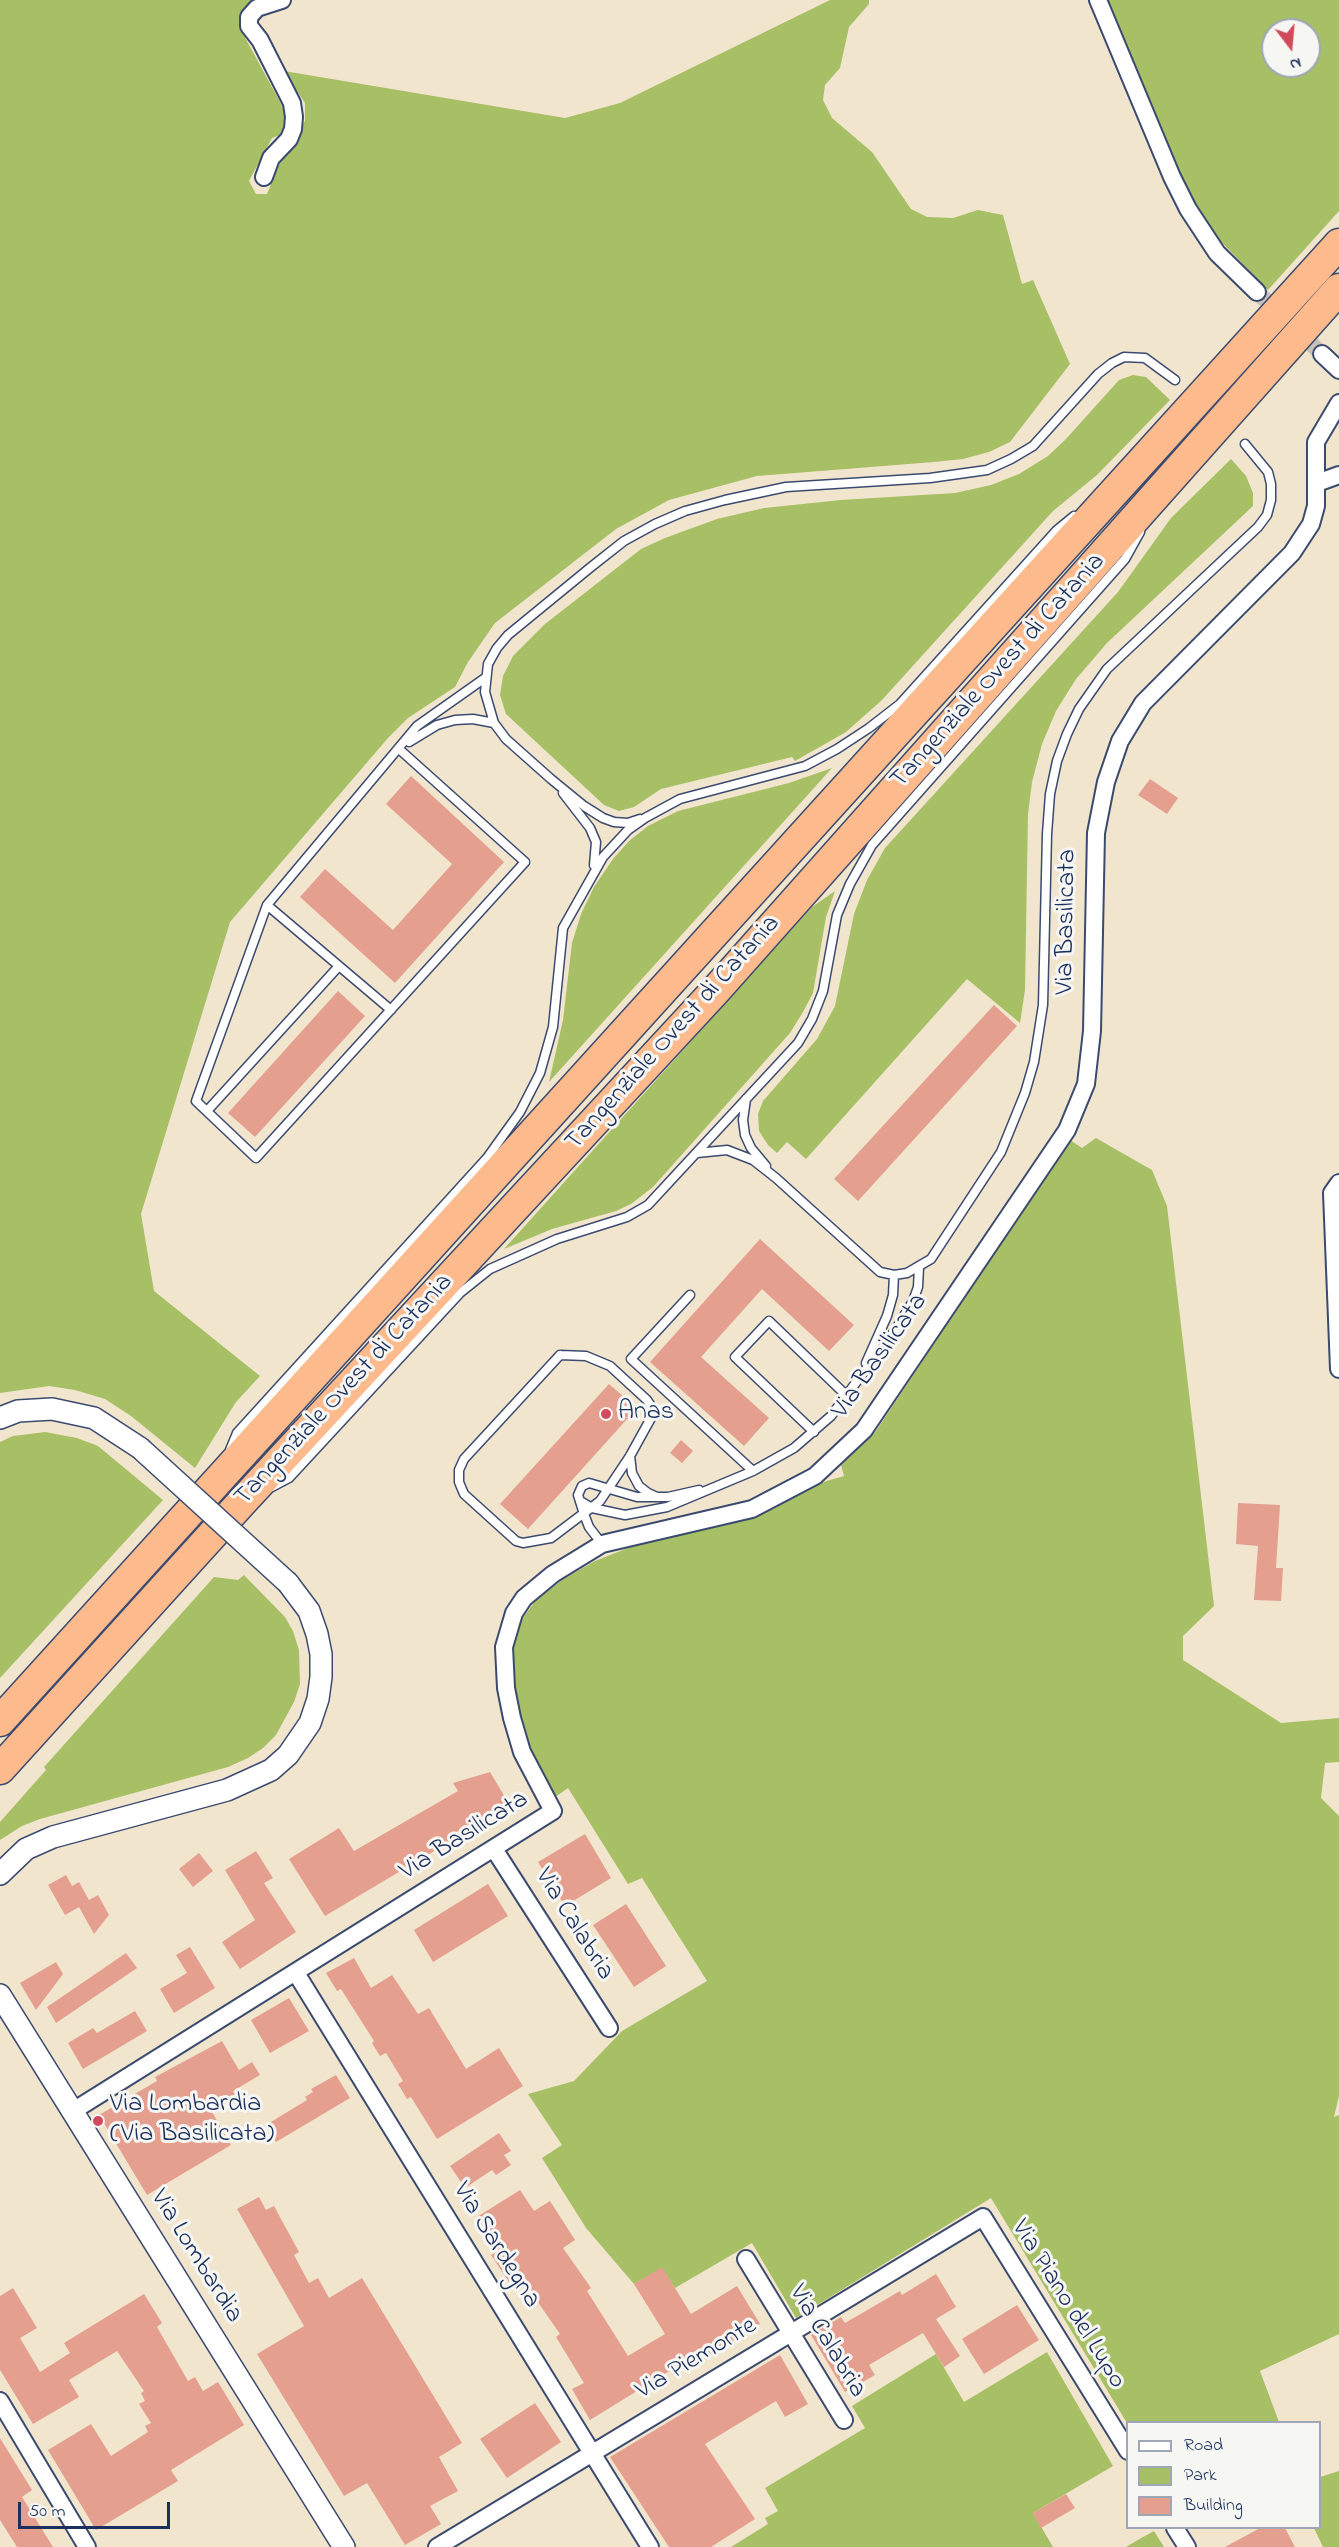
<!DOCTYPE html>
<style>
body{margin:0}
#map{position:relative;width:1339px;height:2547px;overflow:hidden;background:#f2e5ce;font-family:"Indie Flower",sans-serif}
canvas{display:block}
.legend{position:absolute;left:1126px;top:2421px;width:195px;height:108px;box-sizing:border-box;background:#f6f6f2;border:2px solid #9ea6b7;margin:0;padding:8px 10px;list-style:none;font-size:18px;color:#1b2f5e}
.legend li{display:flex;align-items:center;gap:12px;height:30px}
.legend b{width:30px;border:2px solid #9ea6b7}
.north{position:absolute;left:1261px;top:18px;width:60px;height:60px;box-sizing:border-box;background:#f6f6f2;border:2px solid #9ea6b7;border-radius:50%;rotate:164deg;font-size:16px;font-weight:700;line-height:24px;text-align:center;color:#1b2f5e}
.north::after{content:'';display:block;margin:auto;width:21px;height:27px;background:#d1495b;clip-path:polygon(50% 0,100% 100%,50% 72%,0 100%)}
.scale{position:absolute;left:18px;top:2502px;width:152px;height:27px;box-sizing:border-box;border:3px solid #1b2f5e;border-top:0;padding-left:8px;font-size:18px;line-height:21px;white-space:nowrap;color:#1b2f5e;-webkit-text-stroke:4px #f6f6f2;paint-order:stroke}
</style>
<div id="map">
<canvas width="1339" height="2547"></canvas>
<ul class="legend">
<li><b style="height:8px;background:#fff"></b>Road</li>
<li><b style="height:16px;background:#a7bf65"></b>Park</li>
<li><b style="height:16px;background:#e49f8f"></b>Building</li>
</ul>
<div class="north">N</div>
<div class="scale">50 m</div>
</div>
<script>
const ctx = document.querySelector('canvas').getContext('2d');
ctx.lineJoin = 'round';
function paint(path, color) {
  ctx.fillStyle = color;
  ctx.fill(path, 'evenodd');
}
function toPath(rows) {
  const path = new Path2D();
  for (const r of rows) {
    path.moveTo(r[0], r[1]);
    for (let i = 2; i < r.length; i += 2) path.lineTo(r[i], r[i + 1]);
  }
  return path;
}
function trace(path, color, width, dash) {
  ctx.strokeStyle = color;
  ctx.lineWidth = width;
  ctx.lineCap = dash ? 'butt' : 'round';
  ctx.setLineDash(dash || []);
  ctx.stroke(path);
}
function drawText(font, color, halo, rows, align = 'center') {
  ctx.font = font + ' "Indie Flower",sans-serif';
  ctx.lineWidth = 6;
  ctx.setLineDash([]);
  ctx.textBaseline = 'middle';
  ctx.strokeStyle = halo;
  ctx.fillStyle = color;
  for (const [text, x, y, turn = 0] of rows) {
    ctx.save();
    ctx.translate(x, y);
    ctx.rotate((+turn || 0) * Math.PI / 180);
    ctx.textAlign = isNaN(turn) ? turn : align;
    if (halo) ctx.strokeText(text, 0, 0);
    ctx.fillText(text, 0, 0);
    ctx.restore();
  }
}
paint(toPath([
 [0,0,261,0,250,2,242,13,242,32,286,113,286,124,280,135,272,138,249,181,256,194,267,194,279,165,305,121,305,103,284,71,565,118,620,103,830,0,869,0,869,4,849,27,840,68,825,85,823,100,832,118,872,152,911,209,927,217,953,218,978,210,1003,215,1022,284,1033,280,1070,364,1010,442,989,452,963,459,934,462,757,476,669,500,616,529,495,623,468,662,455,687,408,718,388,738,230,922,141,1214,154,1291,260,1376,236,1402,195,1468,131,1416,105,1399,75,1390,49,1386,0,1393],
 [1106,0,1339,0,1339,211,1268,290,1206,226,1180,176],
 [1273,30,1309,30,1309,66,1273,66],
 [1133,375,1146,377,1170,400,1097,475,1053,511,882,700,846,732,795,761,792,757,661,789,634,807,619,811,604,805,506,714,500,695,503,676,513,656,545,624,641,549,665,538,717,519,764,508,841,500,955,493,991,485,1019,474,1048,456,1066,439,1119,380],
 [1231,459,1246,476,1253,493,1253,506,1107,643,1076,679,1056,711,1042,744,1032,782,1028,814,1025,990,1020,1023,967,979,806,1159,787,1142,777,1153,768,1145,759,1131,758,1114,763,1101,817,1039,835,1006,854,914,867,880,885,848,1118,592,1171,518],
 [832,768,549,1082,563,1020,572,943,581,914,594,887,613,859,629,841,648,826,678,811,789,783],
 [835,891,826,917,813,993,803,1012,790,1033,653,1187,631,1204,616,1211,552,1229,504,1249,812,907],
 [1096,1138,1152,1170,1167,1206,1214,1606,1183,1636,1183,1660,1281,1723,1339,1718,1339,1762,1325,1763,1321,1798,1339,1816,1339,2096,1334,2117,1339,2115,1339,2334,1260,2371,1279,2422,1127,2423,991,2198,796,2318,752,2243,675,2288,662,2268,634,2284,586,2228,542,2158,562,2145,528,2094,574,2081,622,2031,707,1981,642,1878,628,1884,568,1788,554,1798,534,1760,517,1707,512,1684,511,1646,516,1627,536,1600,562,1580,595,1561,633,1546,764,1511,820,1483,844,1476,841,1465,876,1431,1070,1140,1082,1148],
 [45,1432,77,1438,98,1446,163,1500,0,1678,0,1442,13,1436],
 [244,1575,285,1617,293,1631,299,1650,300,1684,294,1702,276,1735,263,1748,248,1758,228,1767,40,1819,22,1826,0,1840,0,1822,46,1770,44,1767,214,1577,238,1580],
 [1047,2352,1113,2466,1033,2513,1053,2547,731,2547,768,2524,765,2518,778,2511,765,2488,865,2428,852,2406,936,2354,964,2402],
 [1339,2471,1339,2547,1323,2547,1314,2528,1320,2528,1320,2477],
 [1154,2531,1164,2547,1126,2547,1136,2541]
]), '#a7bf65');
paint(toPath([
 [411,776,504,862,395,983,300,897,325,869,393,930,452,864,386,804],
 [1150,779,1178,798,1167,814,1138,795],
 [338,991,365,1016,255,1137,228,1113],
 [994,1005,1017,1026,858,1201,834,1179],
 [760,1239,854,1325,829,1351,762,1289,701,1357,769,1418,744,1446,650,1362],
 [609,1384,637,1408,528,1529,500,1504],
 [681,1440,693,1451,682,1463,670,1453],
 [1238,1503,1280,1505,1276,1568,1283,1568,1281,1601,1254,1600,1258,1546,1236,1544],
 [490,1772,508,1802,453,1834,456,1838,325,1916,289,1859,339,1828,354,1851,458,1791,453,1783],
 [585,1834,611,1878,565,1906,538,1862],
 [256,1851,273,1878,264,1883,296,1932,240,1969,222,1942,255,1920,225,1870],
 [199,1853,213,1871,193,1887,179,1869],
 [66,1875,72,1886,79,1882,89,1900,98,1895,109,1915,94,1934,79,1907,65,1915,48,1885],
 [488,1884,508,1916,433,1962,414,1930],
 [626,1904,666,1966,634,1987,593,1925],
 [190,1947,215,1988,174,2013,160,1989,187,1973,176,1955],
 [126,1953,137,1968,56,2023,47,2007],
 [354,1958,371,1988,392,1975,418,2014,429,2008,466,2069,499,2048,523,2086,437,2139,411,2097,407,2099,398,2084,403,2081,386,2053,380,2056,372,2043,374,2041,341,1989,337,1991,326,1973],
 [56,1962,63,1974,36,2010,20,1983],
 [289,1998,309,2031,270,2053,251,2020],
 [135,2011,147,2031,83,2069,68,2043,93,2028,97,2033],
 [222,2041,239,2070,252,2062,260,2075,233,2091,236,2097,212,2112,231,2145,147,2195,99,2115,157,2081,155,2077],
 [336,2075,350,2098,276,2142,266,2125,307,2100,305,2097,313,2092,311,2089],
 [499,2133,511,2151,504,2155,511,2165,496,2175,492,2170,465,2188,450,2166],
 [520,2190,534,2211,550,2201,575,2240,563,2248,591,2288,587,2291,628,2356,665,2334,634,2284,662,2267,691,2314,737,2286,760,2324,688,2369,684,2362,590,2420,572,2389,584,2383,556,2337,560,2334,519,2275,509,2282,491,2255,498,2251,477,2217],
 [259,2197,266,2210,274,2206,299,2252,294,2255,309,2283,318,2278,329,2298,362,2278,462,2443,439,2457,458,2491,430,2506,441,2524,405,2545,367,2483,344,2496,257,2354,304,2326,237,2209],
 [936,2274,956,2307,936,2319,960,2356,944,2367,923,2333,869,2365,875,2375,845,2392,811,2335,841,2317,845,2323,900,2291,902,2295],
 [13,2288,37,2328,20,2338,40,2372,70,2353,64,2343,144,2294,162,2323,157,2327,188,2381,195,2377,203,2391,218,2382,244,2425,171,2470,178,2481,96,2530,48,2450,91,2424,111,2456,148,2432,145,2426,151,2423,139,2404,145,2401,141,2393,144,2391,117,2351,69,2380,79,2397,33,2424,0,2370,0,2296],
 [1017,2305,1039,2340,984,2374,962,2339],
 [780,2355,808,2404,785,2417,776,2401,705,2444,755,2519,711,2547,669,2547,610,2457],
 [535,2403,561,2442,507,2478,480,2439],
 [0,2438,32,2490,22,2497,53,2547,17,2547,0,2520],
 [1066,2494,1075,2508,1041,2528,1033,2513],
 [1260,2528,1285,2528,1295,2547,1225,2547]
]), '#e49f8f');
trace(toPath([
 [1257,292,1322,354]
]), '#c7c1b8', 16, [16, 8]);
const service = toPath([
 [409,742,437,725,455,720,473,719,494,723],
 [399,749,525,862,256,1158,196,1101,267,905,417,726,485,678],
 [563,793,590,828,596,842,594,865],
 [640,819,628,823,614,822,603,818,584,806,551,779,506,739,494,723,485,692,488,664,497,648,508,635,591,567,624,541,655,524,685,511,725,500,786,487,930,478,987,470,1011,459,1033,446,1098,374,1112,363,1124,357,1145,358,1175,380],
 [267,905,391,1010],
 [746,1099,743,1120,745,1135,751,1148,766,1166],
 [207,1111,339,966],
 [697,1153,727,1150,753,1160,776,1178,880,1272,894,1275,907,1273,931,1259,1001,1152,1025,1093,1034,1062,1043,1005,1047,834,1050,794,1057,761,1067,734,1079,709,1107,669,1258,527,1267,515,1271,500,1271,484,1268,472,1245,444],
 [690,1295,631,1359,753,1471],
 [560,1355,586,1356,610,1366,647,1400,653,1409,651,1418,630,1456,600,1501,551,1538,523,1543,516,1541,464,1494,459,1482,459,1470,464,1459,560,1355],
 [866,1363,887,1316,893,1295,894,1275],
 [814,1432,735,1357,769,1321,847,1396],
 [230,1450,237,1433,487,1158,520,1112,540,1073,553,1027,563,928,603,857,628,830,645,818,680,799,805,766,837,749,869,728,900,704,1057,530,1074,516],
 [630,1456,632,1473,639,1486,648,1493,657,1497,668,1497,699,1490],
 [272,1487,289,1478,460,1293,490,1269,557,1239,627,1217,648,1205,798,1043,812,1019,823,991,837,915,850,884,872,845,1125,559,1140,532],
 [580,1501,592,1508,625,1515,667,1507,753,1471,794,1448,831,1416,896,1329,913,1301,918,1287,919,1267],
 [602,1544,589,1527,584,1514,578,1495,582,1486,589,1483,637,1497,657,1497]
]);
const minor = toPath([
 [1098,0,1172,177,1188,209,1217,253,1257,292],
 [264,177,271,158,289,139,293,129,294,117,292,103,260,40,249,26,249,17,257,8,282,0],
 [1322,354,1339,370],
 [1317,483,1339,475],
 [1339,1183,1332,1193,1339,1369],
 [494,1849,609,2028],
 [296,1973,650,2547],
 [73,2111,553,1811,522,1752,512,1718,506,1688,504,1647,514,1613,524,1598,553,1574,602,1544,752,1509,815,1476,864,1430,1067,1130,1086,1084,1092,1031,1096,833,1106,782,1120,741,1143,703,1292,553,1311,524,1316,506,1316,442,1339,403],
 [746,2259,844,2420],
 [0,2401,87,2547],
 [1175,2528,1187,2547],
 [437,2547,983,2217,1128,2451]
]);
const tertiary = toPath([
 [0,1418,18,1411,52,1409,94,1418,140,1448],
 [0,1874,26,1849,53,1837,227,1790,271,1770,288,1755,310,1723,318,1699,321,1677,321,1654,317,1634,309,1611,288,1583],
 [0,1995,344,2547]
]);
const motorway = toPath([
 [0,1721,1339,244],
 [0,1769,242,1502,716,990,1339,289]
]);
trace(service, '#3b4a6f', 11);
trace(minor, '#3b4a6f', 20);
trace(tertiary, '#3b4a6f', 24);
trace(motorway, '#3b4a6f', 33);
trace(service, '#fff', 8);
trace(minor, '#fff', 16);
trace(tertiary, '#fff', 21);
trace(motorway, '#fcba8d', 30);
const tertiaryBridge = toPath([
 [140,1448,288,1583]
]);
trace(tertiaryBridge, '#3b4a6f', 24, []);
trace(tertiaryBridge, '#fff', 21);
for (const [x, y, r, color] of [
 [606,1414,6,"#d1495b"],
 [98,2121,6,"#d1495b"]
]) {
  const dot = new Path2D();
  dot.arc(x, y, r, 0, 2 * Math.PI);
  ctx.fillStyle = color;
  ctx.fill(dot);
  trace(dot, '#f6f6f2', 2);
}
drawText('26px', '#1b2f5e', '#f6f6f2', [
 ["Tangenziale Ovest di Catania",999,672,-48],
 ["Via Basilicata",1068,922,-89],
 ["Tangenziale Ovest di Catania",674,1034,-48],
 ["Via Basilicata",881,1357,-55],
 ["Tangenziale Ovest di Catania",345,1391,-47],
 ["Via Basilicata",465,1837,-32],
 ["Via Calabria",573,1925,58],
 ["Via Sardegna",495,2246,58],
 ["Via Lombardia",195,2257,58],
 ["Via Piano del Lupo",1067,2305,58],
 ["Via Calabria",826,2342,59],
 ["Via Piemonte",697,2360,-31]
]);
drawText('26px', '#1b2f5e', '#f6f6f2', [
 ["Anas",618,1414],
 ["Via Lombardia",110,2106],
 ["(Via Basilicata)",110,2136]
], 'left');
</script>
